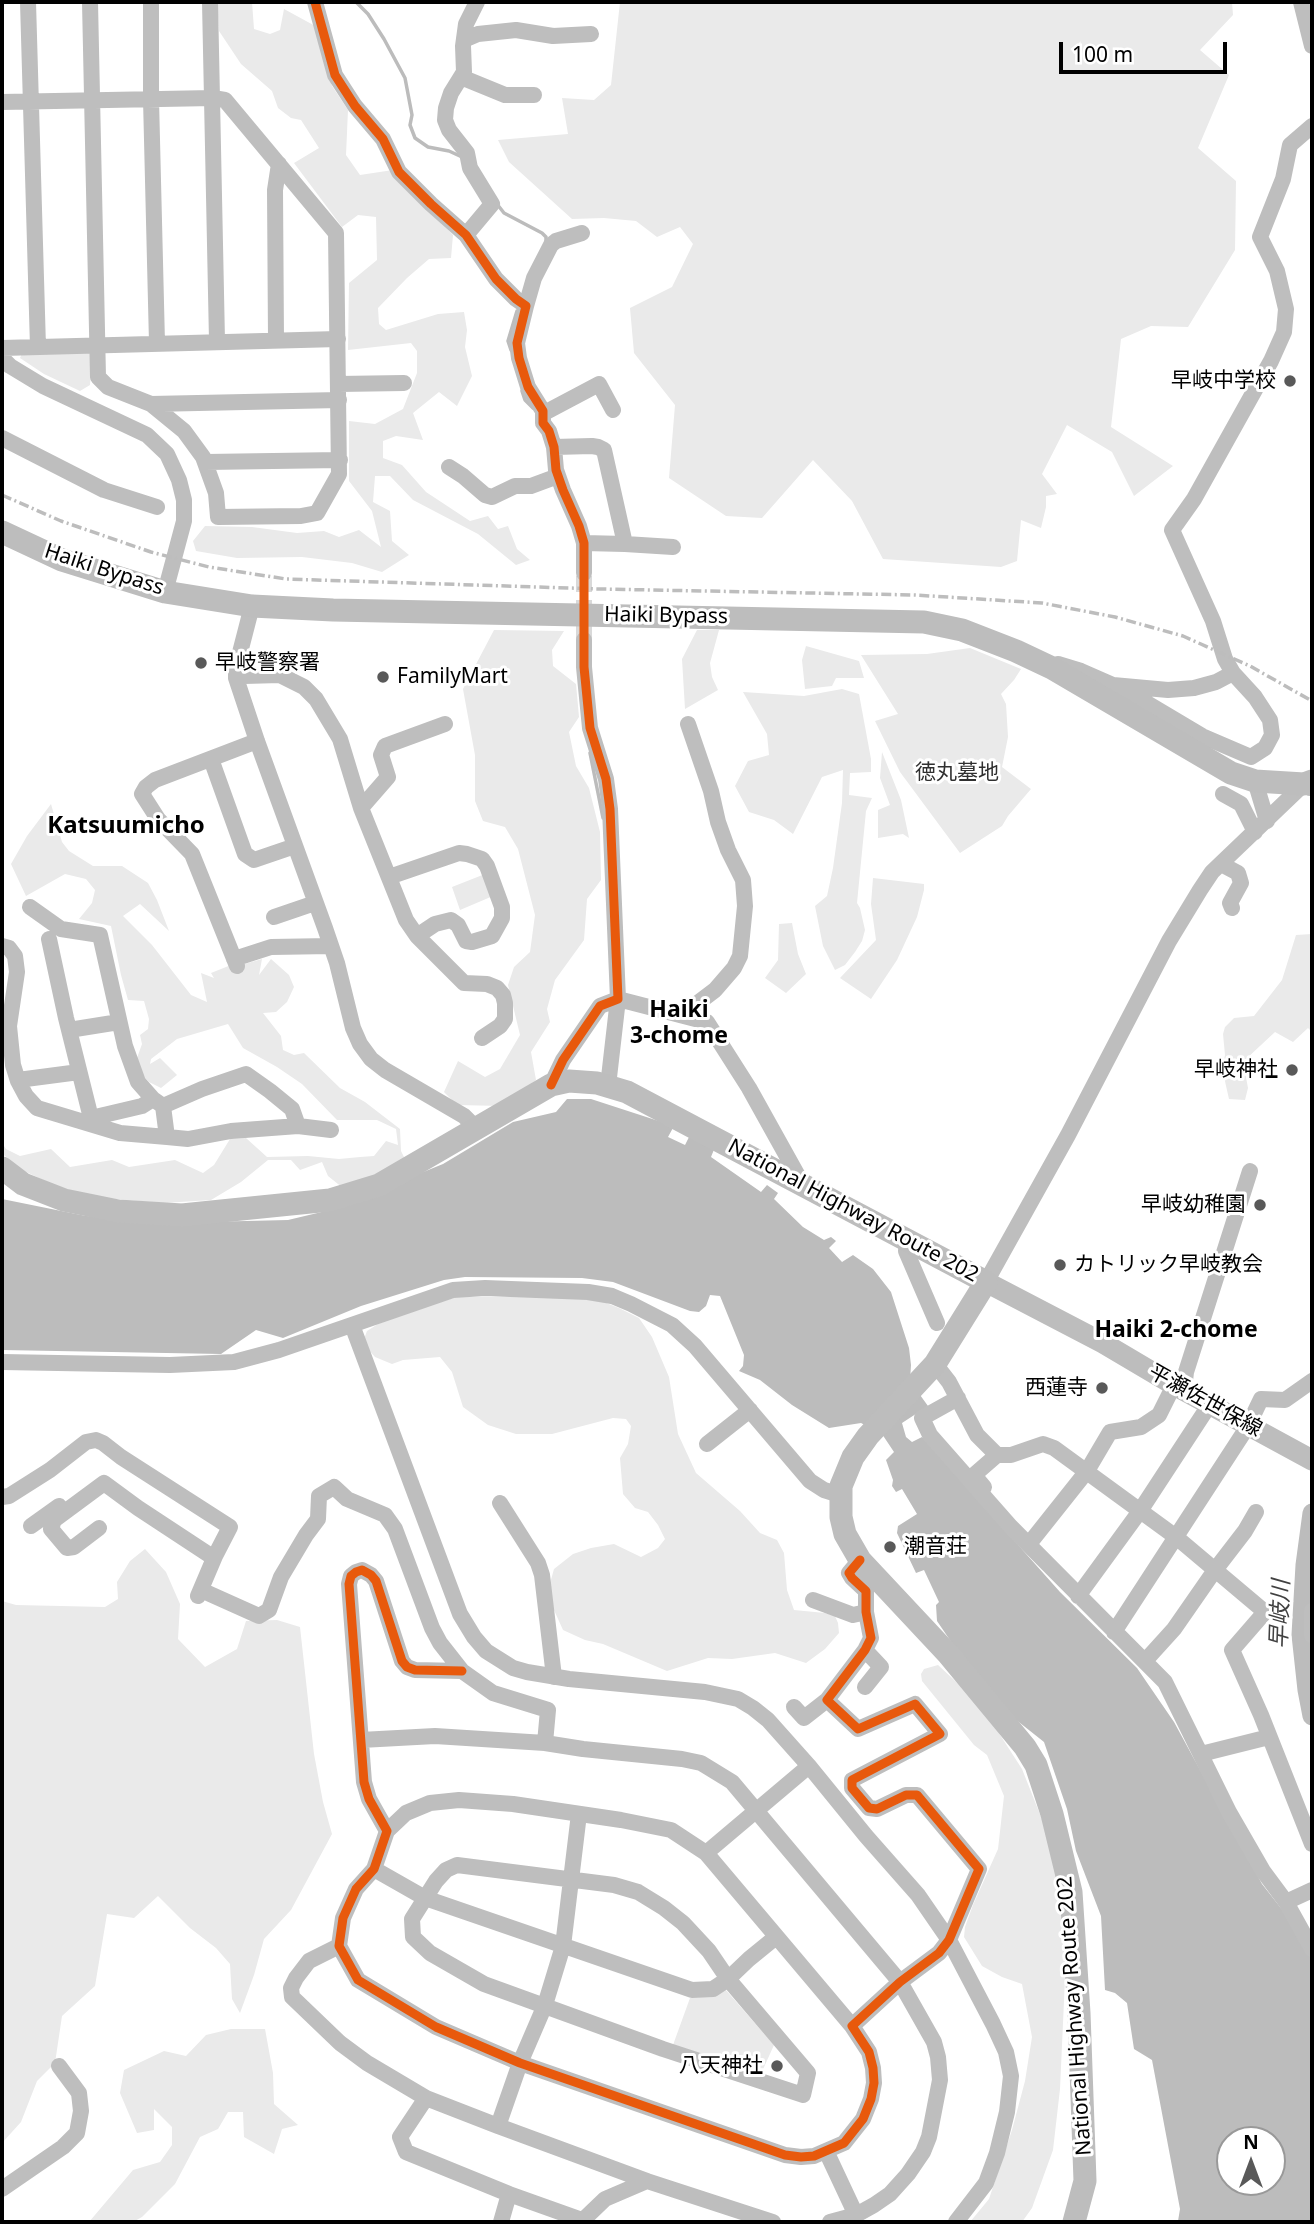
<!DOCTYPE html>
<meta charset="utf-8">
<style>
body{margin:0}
#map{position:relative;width:1314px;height:2224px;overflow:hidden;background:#fff;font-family:"Noto Sans",sans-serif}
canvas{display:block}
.frame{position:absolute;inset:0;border:4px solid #000;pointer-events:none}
.north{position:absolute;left:1216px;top:2126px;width:70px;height:70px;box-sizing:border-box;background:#fff;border:2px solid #999;border-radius:50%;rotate:0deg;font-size:19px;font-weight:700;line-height:28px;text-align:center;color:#000}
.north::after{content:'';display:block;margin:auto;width:24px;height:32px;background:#595959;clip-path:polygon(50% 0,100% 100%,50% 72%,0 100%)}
.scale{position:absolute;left:1059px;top:42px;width:168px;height:32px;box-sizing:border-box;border:4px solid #000;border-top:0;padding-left:9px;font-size:21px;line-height:24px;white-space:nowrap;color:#000;-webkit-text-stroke:5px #fff;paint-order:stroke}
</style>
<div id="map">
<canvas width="1314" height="2224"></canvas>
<div class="frame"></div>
<div class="north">N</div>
<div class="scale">100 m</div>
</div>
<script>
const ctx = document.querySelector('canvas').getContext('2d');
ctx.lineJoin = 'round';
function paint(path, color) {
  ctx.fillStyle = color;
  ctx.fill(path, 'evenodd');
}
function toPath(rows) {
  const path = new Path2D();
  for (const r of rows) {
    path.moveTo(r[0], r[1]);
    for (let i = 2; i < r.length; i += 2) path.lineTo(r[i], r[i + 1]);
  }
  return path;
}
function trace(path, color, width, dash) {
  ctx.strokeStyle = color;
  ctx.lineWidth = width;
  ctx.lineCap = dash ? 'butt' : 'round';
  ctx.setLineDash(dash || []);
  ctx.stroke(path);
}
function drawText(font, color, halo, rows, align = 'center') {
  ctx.font = font + ' "Noto Sans","Noto Sans JP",sans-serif';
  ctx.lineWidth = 6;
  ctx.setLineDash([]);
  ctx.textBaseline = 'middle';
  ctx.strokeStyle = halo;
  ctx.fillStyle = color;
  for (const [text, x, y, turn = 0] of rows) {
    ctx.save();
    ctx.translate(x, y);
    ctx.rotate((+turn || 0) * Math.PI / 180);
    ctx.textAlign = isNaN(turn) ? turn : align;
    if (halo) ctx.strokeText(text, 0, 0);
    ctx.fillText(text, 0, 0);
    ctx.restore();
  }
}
paint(toPath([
 [217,2,252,2,254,29,270,34,280,30,284,9,317,27,332,86,348,110,346,155,360,175,393,170,453,235,451,258,429,259,407,278,378,308,379,324,386,330,438,314,464,312,467,330,465,347,472,376,457,406,439,392,413,413,423,440,396,436,383,441,383,458,402,465,426,492,470,521,488,516,498,529,508,526,517,549,530,560,516,565,478,534,413,500,390,476,375,476,373,502,390,511,392,541,409,555,382,572,352,563,302,557,237,558,196,551,193,541,205,526,252,527,297,533,324,531,339,537,359,530,381,547,372,511,349,481,349,421,375,424,403,409,417,373,417,351,411,343,348,350,349,283,377,260,376,217,358,215,342,227,294,163,319,148,301,120,291,118,278,108,272,91,241,64,219,31],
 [620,2,1232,2,1233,15,1200,50,1229,75,1198,148,1236,181,1235,250,1188,327,1151,326,1121,339,1111,427,1173,466,1134,496,1112,452,1067,425,1042,474,1057,494,1046,496,1046,507,1041,528,1021,520,1017,561,1001,567,883,559,852,501,813,460,762,518,726,516,669,478,675,405,634,353,630,308,672,287,693,244,680,227,657,237,636,221,604,218,572,219,509,162,498,140,568,134,562,98,594,100,611,85],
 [84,350,92,355,90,385,80,391,44,374,20,358,23,351],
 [494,630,564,631,552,650,553,666,576,684,579,717,569,732,576,766,589,788,600,832,601,880,587,899,584,940,555,980,547,1009,550,1022,531,1052,536,1080,502,1106,457,1105,444,1092,458,1061,485,1077,500,1069,520,1035,508,985,514,967,530,952,535,915,518,849,505,827,483,821,475,801,475,755,463,689],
 [697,630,719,630,710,663,712,677,718,690,685,709,682,659],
 [806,646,859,661,864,678,836,678,832,686,805,689,802,660],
 [970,648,1021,669,1014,680,1001,694,1006,704,1008,737,1002,767,1031,789,1008,816,1002,826,960,853,900,772,875,721,898,714,861,655,927,654],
 [842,689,859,694,871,759,871,772,850,773,849,795,872,798,866,811,857,903,860,908,865,930,862,941,855,952,845,965,835,970,823,946,815,906,827,896,833,868,842,803,843,770,822,777,793,834,774,820,749,812,735,786,748,761,769,755,767,734,743,692,804,696],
 [882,752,901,800,909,838,903,834,878,838,878,810,890,805,880,778],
 [51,804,62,842,69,851,93,866,122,866,148,883,157,900,169,931,140,904,123,916,152,945,191,995,207,1002,201,973,214,978,211,973,231,965,241,965,262,959,259,975,271,959,289,975,294,987,287,1002,276,1012,263,1013,281,1036,283,1050,294,1055,304,1053,340,1088,365,1102,400,1129,401,1151,407,1163,343,1188,328,1176,322,1162,300,1170,291,1160,268,1160,241,1182,211,1200,164,1203,77,1196,22,1170,5,1156,2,1153,2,1143,6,1149,20,1156,51,1149,70,1167,112,1160,129,1167,175,1160,203,1173,214,1165,230,1139,246,1138,267,1157,308,1156,339,1159,360,1157,374,1156,386,1141,398,1145,396,1129,377,1120,337,1120,302,1084,277,1067,243,1048,228,1024,177,1039,151,1059,150,1064,160,1058,177,1075,161,1088,149,1082,140,1072,137,1058,142,1044,140,1035,148,1029,149,1019,144,1001,128,1000,121,975,111,926,79,919,92,903,95,890,86,879,65,874,26,896,11,864,27,836],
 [485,874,493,896,460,910,452,887],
 [873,878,924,884,924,890,917,917,897,960,871,999,840,978,876,940,871,904],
 [792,923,798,954,806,974,786,993,765,978,778,960,779,924],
 [1312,934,1312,1032,1308,1028,1293,1042,1275,1032,1246,1059,1245,1072,1248,1088,1245,1100,1229,1099,1222,1068,1225,1055,1223,1034,1225,1027,1234,1018,1254,1016,1282,980,1296,935],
 [457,1297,591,1297,619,1308,639,1318,652,1337,669,1377,678,1434,696,1473,740,1511,760,1533,777,1540,784,1553,787,1590,794,1610,825,1613,835,1616,838,1623,839,1633,825,1649,806,1663,775,1653,732,1659,708,1658,667,1671,603,1644,585,1640,563,1630,554,1610,549,1587,554,1569,573,1554,591,1548,614,1544,641,1557,658,1548,665,1539,658,1525,648,1512,635,1508,623,1494,620,1458,628,1444,631,1426,626,1419,613,1418,552,1434,516,1434,488,1425,463,1407,452,1372,440,1357,403,1360,392,1364,375,1357,367,1348,364,1339,367,1331,378,1324,411,1311],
 [145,1549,166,1572,180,1604,178,1639,205,1667,237,1649,246,1621,277,1620,300,1627,314,1754,323,1802,332,1834,291,1910,264,1939,254,1975,240,2013,232,1999,230,1964,216,1948,190,1928,158,1896,134,1918,107,1914,95,1986,62,2016,55,2063,37,2081,21,2122,2,2143,2,1601,16,1605,105,1607,118,1599,117,1582,130,1561],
 [938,1665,966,1691,995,1727,1022,1769,1051,1842,1062,1910,1065,1979,1060,2089,1053,2150,1032,2208,1022,2222,970,2222,989,2199,1012,2130,1025,2081,1032,2037,1022,1984,1002,1977,982,1966,964,1937,965,1927,973,1905,998,1849,1004,1796,987,1755,974,1745,922,1681,921,1674,924,1669],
 [725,1989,774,2045,760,2076,673,2045,690,1998,713,1996],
 [231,2029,265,2029,273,2073,274,2104,298,2125,282,2129,274,2154,244,2137,243,2112,228,2112,218,2129,200,2137,175,2184,142,2217,133,2222,89,2222,133,2170,160,2162,172,2145,172,2127,154,2109,154,2130,137,2133,120,2093,124,2070,164,2051,186,2056,206,2035]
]), '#eaeaea');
paint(toPath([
 [567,1099,591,1099,674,1126,668,1137,685,1145,691,1133,715,1147,711,1157,761,1192,767,1185,778,1193,774,1199,803,1227,824,1240,831,1237,836,1241,829,1248,842,1262,853,1255,873,1269,891,1292,909,1348,911,1365,910,1381,928,1406,902,1423,906,1437,912,1442,922,1437,1060,1592,1137,1668,1174,1722,1262,1884,1291,1921,1312,1959,1312,2222,1178,2221,1180,2209,1152,2060,1134,2049,1127,2003,1115,1993,1105,1990,1101,1916,1076,1851,1067,1809,1044,1742,1010,1715,954,1646,937,1621,936,1605,939,1602,924,1570,916,1573,897,1533,898,1526,917,1514,902,1489,896,1492,892,1486,893,1480,886,1460,894,1452,882,1434,861,1423,829,1428,792,1405,760,1380,739,1371,743,1366,744,1355,720,1296,710,1295,706,1306,699,1312,690,1311,613,1282,582,1278,465,1277,444,1280,361,1306,283,1338,256,1330,221,1354,2,1350,2,1199,86,1216,204,1222,288,1220,330,1210,443,1164,513,1122,556,1112],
 [1230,2140,1272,2140,1272,2182,1230,2182]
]), '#bcbcbc');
trace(toPath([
 [356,2,368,14,384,39,405,78,412,115,410,125,415,138,428,147,449,151,462,157],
 [497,204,504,213,542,233,546,237,546,243],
 [511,350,508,341,517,311],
 [522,391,525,400,533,408],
 [590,753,603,818]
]), '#bcbcbc', 3.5);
trace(toPath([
 [1312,1513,1305,1565,1301,1635,1307,1690,1312,1716]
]), '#bcbcbc', 19);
trace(toPath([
 [584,640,584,573]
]), '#d9d9d9', 16, [16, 8]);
trace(toPath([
 [28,2,38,347],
 [90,2,98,377,108,387,151,404,339,400],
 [151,2,151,99,157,343],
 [210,2,217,341],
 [315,2,335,75,355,106,383,139,399,172,431,204,466,235,496,279,516,299,526,306,517,343,519,358,528,387,543,411,543,423,549,431,554,447,556,470,563,490,579,526,584,543,584,573],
 [1301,2,1312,46],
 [464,40,478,34,516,30,553,36,591,34],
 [461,77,505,95,534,95],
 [2,102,213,98,225,100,336,233,339,474,317,513,301,516,218,517,216,493,203,457,184,431,151,404],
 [466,235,492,204,470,168,467,153,449,130,445,120,446,108,451,93,464,72,463,46,466,24,477,2],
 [526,306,534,278,551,245,556,241,582,233],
 [276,340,275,190,279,164],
 [2,348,338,339],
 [2,358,10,366,43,386,147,435,167,454,179,480,184,500,184,521,165,592],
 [339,384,404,383],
 [543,411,548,411,599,384,613,410],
 [2,438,104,490,157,507],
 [554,447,592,446,598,447,604,450,625,544,584,543],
 [206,462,340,460],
 [449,467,463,476,485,495,492,497,515,486,531,486,558,476],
 [625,544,673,547],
 [252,606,236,668,236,678,257,741,325,928,337,963,353,1028,360,1044,371,1059,385,1070,464,1116,477,1129],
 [1058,664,1081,671,1113,685,1168,690,1194,688,1216,682,1233,673,1225,659,1213,621,1172,530,1194,499,1271,361,1284,332,1286,309,1277,271,1260,237,1283,179,1290,145,1312,126],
 [236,678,244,676,280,675,304,687,316,699,340,739,361,808,406,920,417,936,464,983,487,984,497,988,503,995,505,1003,505,1019,500,1026,482,1038],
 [1123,689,1202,736,1251,757,1265,748,1272,735,1270,720,1255,697,1233,673],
 [211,759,245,854,254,860,295,846],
 [1255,781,1267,821],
 [1223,794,1241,804,1255,832],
 [361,808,388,777,381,755,385,746,445,724],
 [1221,864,1238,873,1241,883,1230,903,1232,908],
 [389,877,459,853,467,854,482,859,487,866,502,907,502,918,492,936,472,942,466,941,458,925,451,920,435,924,417,936],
 [274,917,315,903],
 [49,939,66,1018,91,1118],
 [2,946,9,948,15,956,17,972,9,1026,13,1065,18,1081,26,1096,37,1108,120,1133,167,1137,163,1106,153,1099,138,1082,125,1046,100,935,61,929,30,907],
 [234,959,271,947,331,946],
 [237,966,192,854,158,819,142,794,146,787,155,780,257,741],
 [682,1015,715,990,734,968,740,956,745,906,743,880,728,850,718,822,711,791,688,724],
 [69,1030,119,1022],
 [18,1080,79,1072],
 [551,1085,563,1060,600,1006,618,999,610,809,606,779,590,728,584,667,584,640],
 [608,1086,618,999,707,1022,749,1088,803,1185],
 [163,1106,202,1089,246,1074,270,1091,292,1109,298,1126,231,1131,188,1139,167,1137],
 [88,1123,91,1118,142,1106,153,1099],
 [298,1126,331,1130],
 [907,1240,906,1251,937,1323],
 [986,1282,1068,1135,1169,941,1200,890,1212,872,1304,784,1310,788],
 [352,1325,460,1614,474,1637,486,1651,513,1668,527,1672,569,1679,705,1692,738,1699,753,1708,768,1720,809,1766,866,1836,918,1895,949,1940,993,2024,1006,2052,1011,2076,1007,2112,997,2153,986,2183,956,2222],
 [2,1362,170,1365,234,1362,279,1350,453,1290,485,1288,588,1292,612,1296,631,1304,672,1325,695,1346,810,1481,824,1490,840,1495],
 [935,1364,949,1382,977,1435,997,1455,1011,1455,1043,1444,1054,1448,1176,1537,1265,1612,1232,1650,1261,1715,1312,1844],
 [1184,1391,1186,1372,1250,1171],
 [958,1398,922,1418,930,1435,1011,1527,1165,1682,1229,1812,1263,1871,1286,1902,1312,1949],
 [707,1444,750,1410],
 [984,1487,974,1475,997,1455],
 [2,1497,9,1496,50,1470,86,1442,96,1440,103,1443,121,1457,230,1527,215,1556,198,1596],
 [500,1503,538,1563,542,1575,554,1677],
 [31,1526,59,1506],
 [99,1528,74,1547,67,1548,51,1529,54,1520,104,1483,138,1508,214,1558],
 [1029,1544,1087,1471,1110,1432,1141,1427,1159,1415,1174,1385],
 [201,1590,259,1616,269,1610,281,1577,306,1535,318,1519,319,1496,334,1487,347,1499,385,1515,395,1529,432,1628,440,1643,462,1671,493,1693,548,1710,545,1743,583,1749,682,1759,701,1763,732,1782,900,1982,934,2042,938,2057,940,2080,929,2137,923,2152,908,2174,890,2194,874,2205,856,2215,830,2222],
 [1078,1596,1140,1511,1210,1404],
 [813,1600,853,1615,866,1612],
 [1312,1611,1312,1635],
 [1114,1632,1248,1426,1261,1399,1285,1400,1312,1381],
 [1145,1661,1174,1629,1215,1570,1245,1531,1256,1512],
 [462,1671,415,1670,407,1667,402,1661,376,1581,371,1575,362,1570,356,1572,351,1576,349,1584,364,1782,369,1799,387,1831,374,1869,356,1889,343,1918,339,1946,358,1980,436,2027,520,2063,785,2155,801,2157,814,2156,844,2143,863,2119,871,2099,874,2083,873,2068,869,2052,852,2026,900,1982,939,1953,949,1940,979,1869,917,1795,906,1795,877,1809,869,1808,852,1788,852,1780,940,1734,915,1704,858,1729,827,1700,865,1650,871,1638,866,1612,866,1591,852,1578,849,1573,860,1560],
 [865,1687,881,1667,865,1650],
 [794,1707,804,1718,827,1700],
 [361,1740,435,1736,545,1743],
 [1201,1754,1269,1737],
 [579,1814,563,1946,545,2005,520,2063,498,2126,647,2181,773,2222],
 [387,1831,406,1813,430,1803,459,1800,513,1804,621,1820,671,1830,706,1853,852,2026],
 [706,1853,809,1766],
 [457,1865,614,1885,638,1892,664,1908,683,1923,709,1951,728,1979,808,2073,803,2095,663,2049,484,1984,430,1953,413,1937,412,1919,436,1881,446,1870,457,1865],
 [374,1869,425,1898,692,1990,713,1989,728,1979,749,1959,776,1937],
 [1286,1902,1312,1890],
 [339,1946,309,1961,296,1978,291,1988,292,1997,340,2043,367,2063,426,2098,400,2137,406,2152,509,2194,501,2222],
 [426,2098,498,2126],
 [826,2151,856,2215],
 [2,2189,63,2147,77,2133,81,2111,79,2093,59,2066],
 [509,2194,582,2220],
 [581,2222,605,2199,647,2181]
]), '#bebebe', 16);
trace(toPath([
 [986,1282,1103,1343,1174,1385,1312,1460]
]), '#bdbdbd', 21);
trace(toPath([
 [2,532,62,560,165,592,252,606,333,610,924,622,962,630,1016,651,1052,668,1231,773,1255,781,1304,784,1312,781],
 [2,1168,23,1184,64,1200,118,1211,182,1215,330,1200,379,1185,551,1085,569,1081,597,1083,627,1092,986,1282,935,1364,868,1436,853,1457,841,1486,841,1517,845,1534,860,1560,948,1654,1025,1747,1036,1765,1052,1814,1071,1892,1079,2013,1085,2181,1074,2222]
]), '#bdbdbd', 23);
trace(toPath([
 [2,495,61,521,151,552,209,567,286,579,600,589,915,595,1042,603,1115,617,1183,636,1250,666,1312,701]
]), '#bdbdbd', 3.5, [10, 3.5, 2, 3.5]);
trace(toPath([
 [315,2,335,75,355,106,383,139,399,172,431,204,466,235,496,279,516,299,526,306,517,343,519,358,528,387,543,411,543,423,549,431,554,447,556,470,563,490,579,526,584,543,584,667,590,728,606,779,610,809,618,999,600,1006,563,1060,551,1085],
 [462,1671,415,1670,407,1667,402,1661,376,1581,371,1575,362,1570,356,1572,351,1576,349,1584,364,1782,369,1799,387,1831,374,1869,356,1889,343,1918,339,1946,358,1980,436,2027,520,2063,785,2155,801,2157,814,2156,844,2143,863,2119,871,2099,874,2083,873,2068,869,2052,852,2026,900,1982,939,1953,949,1940,979,1869,917,1795,906,1795,877,1809,869,1808,852,1788,852,1780,940,1734,915,1704,858,1729,827,1700,865,1650,871,1638,866,1612,866,1591,852,1578,849,1573,860,1560]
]), '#e8590c', 9);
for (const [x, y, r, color] of [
 [1290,381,7,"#595959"],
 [201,663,7,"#595959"],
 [383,677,7,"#595959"],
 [1292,1070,7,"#595959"],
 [1260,1205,7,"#595959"],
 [1060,1265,7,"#595959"],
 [1102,1388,7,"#595959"],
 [890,1547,7,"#595959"],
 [777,2066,7,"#595959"]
]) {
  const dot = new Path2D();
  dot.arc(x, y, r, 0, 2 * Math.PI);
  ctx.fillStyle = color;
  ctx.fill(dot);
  trace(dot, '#fff', 2.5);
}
drawText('21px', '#000', '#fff', [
 ["早岐中学校",1276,381],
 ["早岐警察署",215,663,"left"],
 ["FamilyMart",397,677,"left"],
 ["早岐神社",1278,1070],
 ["早岐幼稚園",1246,1205],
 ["カトリック早岐教会",1074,1265,"left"],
 ["西蓮寺",1088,1388],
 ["潮音荘",904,1547,"left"],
 ["八天神社",763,2066]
], 'right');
drawText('21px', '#000', '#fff', [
 ["Haiki Bypass",104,570,18],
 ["Haiki Bypass",666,616,1],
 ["National Highway Route 202",853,1211,28],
 ["平瀬佐世保線",1205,1401,29],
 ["National Highway Route 202",1075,2016,-94]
]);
drawText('21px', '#303030', '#fff', [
 ["徳丸墓地",957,773]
]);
drawText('bold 23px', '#000', '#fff', [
 ["Haiki",679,1010],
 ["3-chome",679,1036],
 ["Haiki 2-chome",1176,1330]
]);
drawText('italic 23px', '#414141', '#fff', [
 ["早岐川",1281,1614,-88]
]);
drawText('bold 24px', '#000', '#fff', [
 ["Katsuumicho",126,826]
]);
</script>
